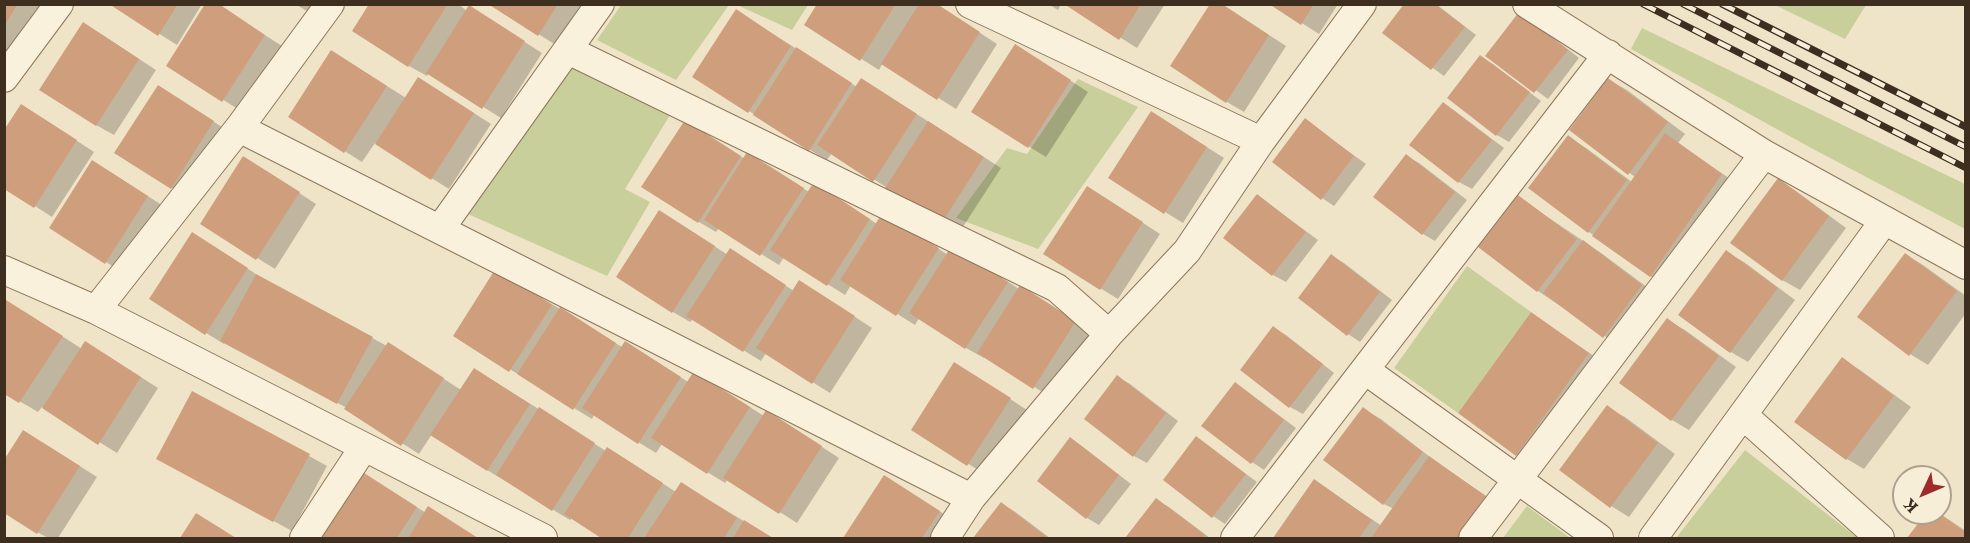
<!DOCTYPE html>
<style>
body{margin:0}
#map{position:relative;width:1970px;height:543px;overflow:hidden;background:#f0e4c8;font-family:"IBM Plex Serif",serif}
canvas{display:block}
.frame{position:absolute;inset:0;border:6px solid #3d2e20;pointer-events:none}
.north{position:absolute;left:1892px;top:465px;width:60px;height:60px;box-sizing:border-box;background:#f7eed8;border:2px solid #ada18e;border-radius:50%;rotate:226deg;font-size:16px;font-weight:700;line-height:24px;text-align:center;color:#3d2e20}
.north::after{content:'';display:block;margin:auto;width:21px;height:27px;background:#9e2a2b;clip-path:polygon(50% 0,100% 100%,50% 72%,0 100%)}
</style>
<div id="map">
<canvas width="1970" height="543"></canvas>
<div class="frame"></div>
<div class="north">K</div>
</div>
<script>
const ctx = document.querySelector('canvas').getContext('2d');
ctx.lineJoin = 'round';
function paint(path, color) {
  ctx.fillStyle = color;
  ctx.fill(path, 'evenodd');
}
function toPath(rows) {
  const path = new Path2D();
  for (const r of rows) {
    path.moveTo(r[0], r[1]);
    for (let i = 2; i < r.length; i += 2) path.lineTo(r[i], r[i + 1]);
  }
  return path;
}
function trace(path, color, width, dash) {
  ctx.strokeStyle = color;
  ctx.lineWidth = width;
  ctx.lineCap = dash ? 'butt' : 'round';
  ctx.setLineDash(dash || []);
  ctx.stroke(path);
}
paint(toPath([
 [621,5,621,4,729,5,676,80,597,40],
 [737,5,808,5,792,30],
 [1775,5,1866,4,1866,5,1845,39],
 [1642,28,1965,184,1965,229,1813,149,1631,49],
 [569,65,670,115,625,189,650,202,607,276,468,214],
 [1078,79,1138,107,1038,249,956,218,1007,148,1027,154],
 [1467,266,1531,312,1458,413,1394,368],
 [1745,450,1827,514,1858,538,1676,538],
 [1527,506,1570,538,1503,538]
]), '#c9cf9b');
paint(toPath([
 [4,4,43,4,4,64],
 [112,4,202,4,177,45],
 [295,4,325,4,317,17],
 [371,4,458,4,467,11,487,18,542,53,501,118,429,73,427,76,409,66,354,30],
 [490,4,582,4,556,45],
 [819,4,936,4,997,44,956,109,883,63,879,70,806,24],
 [1048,4,1061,4,1058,10],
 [1067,4,1165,4,1137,48],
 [1272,4,1338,4,1319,34],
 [1405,4,1436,4,1476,35,1444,76,1384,33],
 [227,11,282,46,241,111,168,65],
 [1232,11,1286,46,1244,112,1227,102],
 [1532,21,1579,58,1548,99,1487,55],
 [754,22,857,87,879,90,1001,168,959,233,832,153,827,160,810,150,694,76],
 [101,34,156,70,114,135,96,125],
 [1033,56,1088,92,1046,157,1028,146],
 [1480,57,1493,64,1541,101,1509,142,1497,135],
 [349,62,406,98,436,89,491,124,449,189,375,143,362,162,290,117],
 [1609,80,1627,90,1685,134,1678,143,1739,185,1668,286,1650,276,1589,232,1568,137,1586,148,1632,182,1635,177,1571,130],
 [176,97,231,133,189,198,171,187],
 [1443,104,1455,111,1504,148,1472,189,1459,182,1411,145],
 [39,116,94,152,52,217,35,206],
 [1305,120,1366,164,1334,206,1322,198],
 [1169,123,1224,158,1183,223,1110,178],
 [703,132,745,159,766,164,809,192,832,195,877,224,901,224,948,255,970,257,1019,289,1093,333,1052,398,985,356,984,358,966,348,919,318,915,325,851,285,845,295,784,257,779,265,719,228,716,232,699,222],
 [1406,156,1419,163,1467,200,1435,241,1423,234,1375,197],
 [261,168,316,204,275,269,202,224],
 [110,172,165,207,123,273,106,262],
 [1778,180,1796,191,1846,228,1800,290,1782,280],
 [1257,196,1269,204,1318,240,1286,282,1273,275,1225,238],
 [1518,197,1601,253,1659,296,1621,347,1538,291,1480,247],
 [1105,198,1160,234,1118,299,1100,288],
 [677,222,728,255,748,261,794,291,817,292,872,328,830,393,766,353,761,361,693,319,690,322,673,312,618,277],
 [210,244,265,280,387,346,406,354,461,390,492,380,606,451,625,459,676,492,699,494,772,538,604,538,572,518,570,520,487,470,432,434,419,454,347,408,225,342,224,344,151,299],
 [1726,252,1744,262,1795,300,1748,362,1731,352],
 [1906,255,1923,265,1966,296,1966,313,1928,365,1910,354],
 [1332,256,1344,263,1392,300,1360,342,1348,334],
 [514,281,622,347,643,353,688,382,712,383,764,416,784,422,839,458,797,523,728,479,725,483,662,444,656,453,594,415,592,419,455,336],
 [25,312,82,349,103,353,158,388,117,453,42,407,38,412,4,392],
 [1531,314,1606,364,1535,465,1517,455,1460,413],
 [1667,320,1685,330,1736,367,1689,430,1672,420],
 [1274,328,1286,335,1334,373,1303,414,1290,407,1242,370],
 [1842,359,1860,370,1911,407,1864,469,1847,459],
 [972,374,1027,410,986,475,913,429],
 [1118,377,1130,384,1178,421,1147,463,1134,456],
 [1235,384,1248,392,1296,428,1264,470,1252,462],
 [1607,407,1625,417,1675,454,1629,517,1611,506,1561,469],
 [1363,409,1381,419,1439,464,1504,508,1482,538,1275,538,1314,481,1382,526,1394,509,1384,504],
 [1197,438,1257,482,1225,524,1213,516],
 [1071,439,1083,447,1131,484,1099,525,1087,518],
 [42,442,97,477,58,538,48,538,37,532],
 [309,456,327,466,292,531,176,468],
 [884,477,957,522,947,538,845,538],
 [379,483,426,513,446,519,477,538,320,538],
 [1156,500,1169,507,1210,538,1126,538],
 [1002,504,1014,511,1050,538,975,538],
 [1927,513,1938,513,1948,519,1966,531,1966,538,1909,538],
 [197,515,215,525,235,538,182,538]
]), '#0003');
paint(toPath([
 [4,4,18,4,4,26],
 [109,4,178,4,158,36],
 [205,4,219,4,265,35,222,102,166,66],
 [369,4,448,4,408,67,352,31],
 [488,4,558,4,538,36],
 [817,4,896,4,860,61,804,25],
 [919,4,937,4,980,32,937,100,881,64],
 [1064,4,1141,4,1119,40],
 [1210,4,1222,4,1269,35,1226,103,1170,66],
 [1269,4,1314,4,1301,25],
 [1404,4,1435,4,1465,27,1431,70,1382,33],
 [469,5,525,41,482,109,426,73],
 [736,9,791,46,748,113,692,77],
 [1519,12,1568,50,1534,93,1485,56],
 [83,22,139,59,96,126,39,90],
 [1015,44,1071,80,1028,148,971,112],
 [796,47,852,83,809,151,753,115],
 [331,50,387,86,344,153,288,117],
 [1480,55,1530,92,1496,136,1447,98],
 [418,77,474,113,431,180,375,144],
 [861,78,917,114,873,182,817,145],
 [1608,78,1668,122,1628,175,1569,130],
 [158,85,214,121,171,189,114,153],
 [1443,102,1492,140,1458,183,1409,145],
 [21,104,77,140,34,208,4,189,4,130],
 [1151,111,1207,147,1164,214,1108,178],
 [1305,118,1354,156,1321,200,1272,162],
 [685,120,741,156,698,223,641,187],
 [928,121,984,157,941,224,885,188],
 [1665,133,1722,174,1650,277,1592,236],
 [1568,135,1627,180,1588,233,1528,188],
 [747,152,804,188,760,256,704,220],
 [1406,154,1455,192,1422,235,1373,197],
 [243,156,300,192,256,260,200,224],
 [92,160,148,196,105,264,49,228],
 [1778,178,1829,216,1782,281,1730,243],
 [814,182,870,219,827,286,770,250],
 [1087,186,1143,222,1100,290,1043,254],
 [1257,194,1306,232,1272,276,1223,238],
 [1518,195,1577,239,1537,292,1478,247],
 [659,210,715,246,672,313,616,277],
 [883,212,939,248,896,316,840,280],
 [192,232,248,268,205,335,149,299],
 [1583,240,1642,285,1603,338,1543,293],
 [952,245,1008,282,965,349,909,313],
 [730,248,786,285,743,352,686,316],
 [1726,250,1778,288,1730,353,1678,315],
 [1905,253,1957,291,1909,356,1857,317],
 [1331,254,1380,292,1347,336,1298,298],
 [496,268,552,305,509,372,453,336],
 [256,274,373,337,337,404,220,341],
 [799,280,855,316,812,384,756,348],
 [1020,285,1076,321,1033,389,977,353],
 [6,300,63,336,19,403,4,394,4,303],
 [560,307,616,343,573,410,517,374],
 [1531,312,1589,353,1516,456,1458,413],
 [1667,318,1719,356,1671,421,1619,383],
 [1273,326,1323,364,1289,408,1240,370],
 [85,341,141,377,98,445,42,408],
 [625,341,681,377,638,444,582,408],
 [388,342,444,378,401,446,344,409],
 [1842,357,1894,396,1846,460,1794,422],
 [954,362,1011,398,967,466,911,430],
 [474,368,530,404,487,471,430,435],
 [694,371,750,407,707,474,651,438],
 [1117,375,1166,413,1133,457,1084,419],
 [1235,382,1284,420,1251,464,1201,426],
 [192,391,310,454,273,522,156,459],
 [1607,405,1658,443,1610,508,1559,470],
 [539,407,595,443,552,511,496,475],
 [1363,407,1423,452,1383,505,1323,460],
 [766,410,822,446,779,514,723,478],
 [23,430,80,466,37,534,4,513,4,460],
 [1196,436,1246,474,1212,518,1163,480],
 [1070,437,1119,475,1086,519,1037,481],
 [607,447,663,483,628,538,601,538,564,514],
 [1429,456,1487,497,1457,538,1371,538],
 [361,471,417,507,397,538,318,538],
 [884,475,940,511,922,538,843,538],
 [1314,479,1372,520,1359,538,1273,538],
 [681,482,737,518,724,538,644,538],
 [1156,498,1205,535,1202,538,1125,538],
 [1001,502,1048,538,973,538],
 [428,506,478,538,408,538],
 [196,513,236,538,180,538],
 [1926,513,1939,513,1966,533,1966,538,1907,538],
 [744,520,773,538,733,538]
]), '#cf9f7d');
const street = toPath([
 [970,4,1261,141],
 [1527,4,1764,154,1966,265],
 [568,50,1057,288,1109,334],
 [4,78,59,4],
 [239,128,971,498],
 [440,229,600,4],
 [4,270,96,310,543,538],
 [96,310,239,128,330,4],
 [1365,370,1599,538],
 [1743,415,1880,538],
 [304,538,364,447],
 [945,538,971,498,1109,334,1187,251,1261,141,1362,4],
 [1235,538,1608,54],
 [1473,538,1764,154],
 [1653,538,1884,221]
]);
trace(street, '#8d765c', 30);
trace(street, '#faf1dc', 28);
const rail = toPath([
 [1643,4,1966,168],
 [1683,4,1966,147],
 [1722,4,1966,127]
]);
trace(rail, '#3d2e20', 7);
trace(rail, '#f7eed8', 4.5, [14]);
</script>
